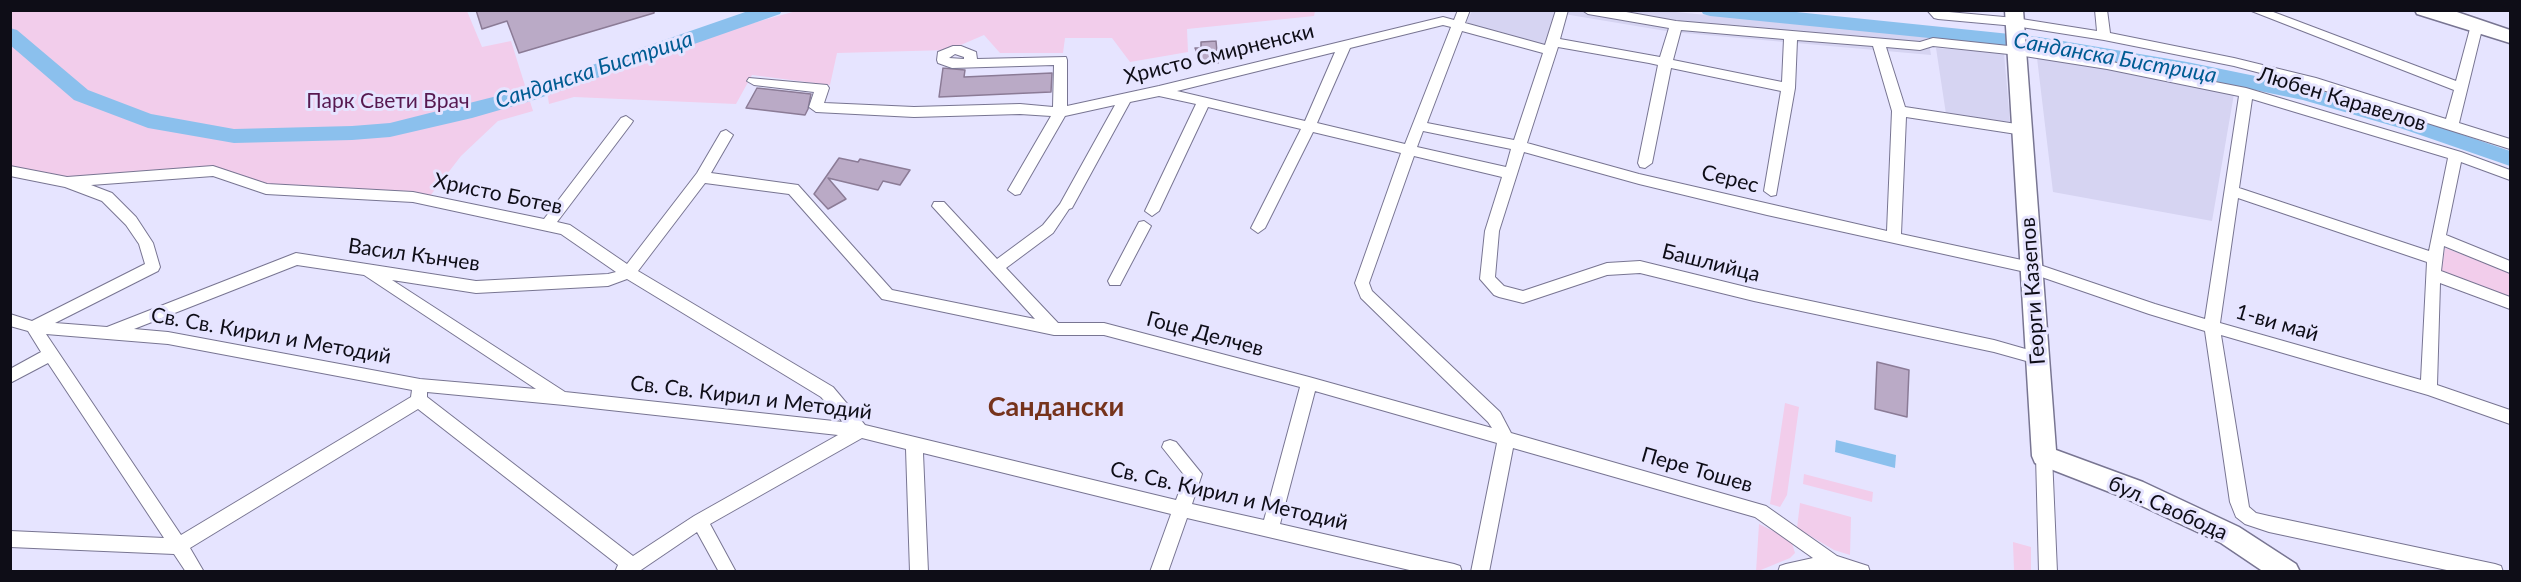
<!DOCTYPE html>
<meta charset="utf-8">
<style>
body{margin:0}
#map{position:relative;width:2521px;height:582px;overflow:hidden;background:#e6e4ff;font-family:Lato,sans-serif}
canvas{display:block}
.frame{position:absolute;inset:0;border:12px solid #0e0d17;pointer-events:none}
</style>
<div id="map">
<canvas width="2521" height="582"></canvas>
<div class="frame"></div>
</div>
<script>
const ctx = document.querySelector('canvas').getContext('2d');
ctx.lineJoin = 'round';
function paint(path, color) {
  ctx.fillStyle = color;
  ctx.fill(path, 'evenodd');
}
function toPath(rows) {
  const path = new Path2D();
  for (const r of rows) {
    path.moveTo(r[0], r[1]);
    for (let i = 2; i < r.length; i += 2) path.lineTo(r[i], r[i + 1]);
  }
  return path;
}
function trace(path, color, width, dash) {
  ctx.strokeStyle = color;
  ctx.lineWidth = width;
  ctx.lineCap = dash ? 'butt' : 'round';
  ctx.setLineDash(dash || []);
  ctx.stroke(path);
}
function drawText(font, color, halo, rows, align = 'center') {
  ctx.font = font + ' Lato,sans-serif';
  ctx.lineWidth = 6;
  ctx.setLineDash([]);
  ctx.textBaseline = 'middle';
  ctx.strokeStyle = halo;
  ctx.fillStyle = color;
  for (const [text, x, y, turn = 0] of rows) {
    ctx.save();
    ctx.translate(x, y);
    ctx.rotate((+turn || 0) * Math.PI / 180);
    ctx.textAlign = isNaN(turn) ? turn : align;
    if (halo) ctx.strokeText(text, 0, 0);
    ctx.fillText(text, 0, 0);
    ctx.restore();
  }
}
paint(toPath([
 [1472,11,1665,11,1928,36,1931,55,1672,32,1558,13,1547,45,1466,23],
 [1936,48,2004,53,2010,122,1946,114],
 [2037,58,2139,74,2234,94,2212,221,2053,192]
]), '#d6d4f2');
paint(toPath([
 [11,11,467,11,482,47,511,41,533,111,498,121,461,156,430,196,272,188,214,169,65,179,11,167],
 [796,11,1315,11,1314,16,1187,29,1188,52,1130,62,1112,38,1065,38,1063,53,1000,53,984,35,949,50,837,53,830,85,752,75,736,104,574,97,549,104,547,91,675,45],
 [2445,248,2510,272,2510,300,2441,273],
 [1785,403,1799,407,1787,495,1780,507,1770,504],
 [1804,474,1873,492,1872,502,1803,484],
 [1800,503,1851,517,1850,555,1834,550,1797,528],
 [1759,524,1791,540,1795,553,1790,558,1756,572],
 [2013,542,2031,547,2031,571,2014,571]
]), '#f2cdeb');
paint(toPath([
 [1836,440,1896,455,1895,468,1835,452]
]), '#8bc0ed');
paint(toPath([
 [751,10,782,10,780,14,531,101,472,118,390,137,352,140,234,143,148,128,74,100,10,45,10,28,17,30,88,90,151,114,234,129,352,126,390,123,517,91,751,10],
 [1701,10,1777,10,2039,37,2187,62,2304,86,2414,118,2510,151,2510,166,2400,128,2303,100,2187,76,2039,49,1710,16,1703,14,1701,10]
]), '#8bc0ed');
const building = toPath([
 [476,10,654,10,654,13,519,53,507,21,482,29,476,10],
 [1216,41,1218,63,1202,65,1195,48,1201,48,1201,42,1216,41],
 [943,68,965,70,964,77,1052,73,1051,92,939,97,943,68],
 [757,88,811,94,808,109,805,115,746,108,757,88],
 [839,158,858,162,860,159,910,170,900,185,883,181,878,190,828,178,846,199,828,209,814,194,839,158],
 [1877,362,1909,370,1907,417,1875,409,1877,362]
]);
paint(building, '#baaac6');
trace(building, '#8b7b96', 1.5);
const street = toPath([
 [1458,10,1470,10,1465,23,1545,45,1556,10,1568,10,1560,39,1660,57,1669,28,1588,14,1582,10,1615,10,1676,21,1920,42,1933,38,2018,47,2107,61,2246,88,2461,152,2510,170,2510,180,2461,162,2446,235,2510,261,2510,273,2444,246,2441,271,2510,297,2510,309,2440,283,2437,385,2510,410,2510,424,2428,395,2221,335,2249,507,2256,513,2269,516,2495,564,2501,566,2503,572,2456,572,2269,532,2245,524,2236,517,2230,502,2205,331,2149,314,2030,273,1767,215,1639,184,1524,152,1499,231,1495,277,1504,286,1523,291,1607,263,1640,261,1754,289,1994,340,2043,354,2045,358,2043,362,2037,364,1994,352,1754,301,1640,273,1607,275,1523,303,1499,297,1494,295,1480,279,1485,231,1502,177,1414,156,1369,283,1372,291,1500,412,1511,433,1766,506,1837,556,1868,566,1870,572,1778,572,1780,566,1786,564,1813,558,1755,517,1513,448,1489,572,1471,572,1497,443,1315,391,1280,524,1454,564,1460,566,1462,572,1418,572,1187,518,1168,572,1150,572,1171,514,923,453,928,572,910,572,906,449,862,438,710,524,736,572,719,572,697,532,638,572,615,572,618,565,418,409,190,548,204,572,186,572,174,554,10,547,10,531,164,538,48,363,10,383,10,369,41,352,28,331,10,326,10,314,32,321,145,264,139,244,126,225,102,201,65,187,10,176,10,166,67,177,213,166,267,184,413,192,544,219,621,118,626,116,633,121,631,124,557,222,570,225,627,264,697,173,721,132,726,130,733,135,711,173,798,185,892,290,1035,319,932,206,934,202,944,202,997,259,1043,225,1060,204,1115,105,1065,116,1020,194,1015,195,1008,190,1051,116,1020,114,914,117,816,112,809,107,814,92,754,85,747,81,749,78,827,85,829,88,824,103,914,107,1020,104,1053,107,1054,65,952,68,938,63,937,60,938,52,953,46,961,46,976,52,977,59,1066,57,1067,60,1067,106,1159,86,1443,17,1454,20,1458,10],
 [1443,25,1451,27,1405,144,1317,123,1350,48,1443,25],
 [1681,30,1784,39,1782,82,1673,60,1681,30],
 [1462,31,1543,53,1514,140,1427,123,1462,31],
 [1797,40,1873,46,1892,111,1887,231,1639,174,1527,143,1558,47,1649,63,1658,65,1638,163,1640,167,1645,168,1652,163,1671,68,1781,91,1764,191,1771,196,1776,195,1795,88,1797,40],
 [1933,46,2018,55,2107,69,2239,96,2205,319,2155,304,2031,262,1901,234,1906,117,2023,135,2030,130,2023,125,1905,107,1886,47,1920,50,1933,46],
 [1335,52,1305,121,1177,91,1335,52],
 [955,54,964,57,964,59,949,58,955,54],
 [1159,96,1196,104,1145,211,1152,216,1159,211,1208,107,1301,129,1251,228,1258,233,1265,228,1313,132,1401,153,1355,283,1361,298,1488,422,1492,428,1309,377,1104,323,1058,323,1006,268,1053,233,1069,209,1072,208,1130,102,1159,96],
 [2252,99,2448,158,2429,251,2239,188,2252,99],
 [1423,131,1511,149,1506,167,1417,147,1423,131],
 [213,176,266,194,413,202,561,234,616,272,608,274,476,281,296,253,107,327,55,323,158,271,160,267,153,243,136,217,112,193,91,185,213,176],
 [705,183,789,194,882,299,1054,335,1104,335,1300,387,1264,520,1192,504,1202,474,1176,442,1170,440,1164,442,1162,447,1185,476,1176,500,865,425,833,387,638,271,705,183],
 [2238,198,2427,262,2421,380,2220,323,2238,198],
 [297,265,364,275,536,389,420,379,168,332,134,329,297,265],
 [627,279,821,397,843,422,565,392,392,280,476,293,608,286,627,279],
 [46,334,168,344,412,390,411,397,181,535,46,334],
 [427,392,564,405,838,435,694,516,633,556,427,397,427,392],
 [1927,10,2015,18,2097,31,2095,10,2107,10,2110,33,2234,58,2316,78,2446,119,2454,90,2249,10,2268,10,2456,81,2471,25,2477,21,2483,25,2459,123,2510,139,2510,149,2313,87,2234,66,2104,40,2015,26,1938,19,1934,18,1927,10],
 [1144,221,1151,226,1122,281,1120,285,1110,285,1108,281,1139,222,1144,221],
 [2044,449,2050,451,2052,456,2057,572,2039,572,2036,456,2038,451,2044,449]
]);
const secondary = toPath([
 [2005,10,2023,10,2056,450,2143,482,2239,527,2296,564,2300,572,2264,572,2221,543,2125,498,2035,463,2032,456,2005,10],
 [2415,10,2451,10,2510,30,2510,43,2417,14,2415,10]
]);
trace(street, '#787592', 2);
trace(secondary, '#787592', 3);
paint(street, '#fff');
paint(secondary, '#fff');
drawText('21px', '#0e0d17', '#e6e4ff', [
 ["Христо Смирненски",1219,54,-14],
 ["Любен Каравелов",2342,99,17],
 ["Серес",1730,179,14],
 ["Христо Ботев",498,194,12],
 ["Васил Кънчев",414,255,8],
 ["Башлийца",1711,263,14],
 ["Георги Казепов",2033,291,-94],
 ["1-ви май",2277,323,16],
 ["Гоце Делчев",1205,334,15],
 ["Св. Св. Кирил и Методий",271,336,10],
 ["Св. Св. Кирил и Методий",751,398,7],
 ["Пере Тошев",1697,470,16],
 ["Св. Св. Кирил и Методий",1229,496,13],
 ["бул. Свобода",2168,508,24]
]);
drawText('21px', '#571950', '#e6e4ff', [
 ["Парк Свети Врач",388,101]
]);
drawText('italic 22px', '#005c93', '#e6e4ff', [
 ["Санданска Бистрица",2115,58,10],
 ["Санданска Бистрица",594,70,-18]
]);
drawText('bold 27px', '#76331c', '#e6e4ff', [
 ["Сандански",1056,407]
]);
</script>
